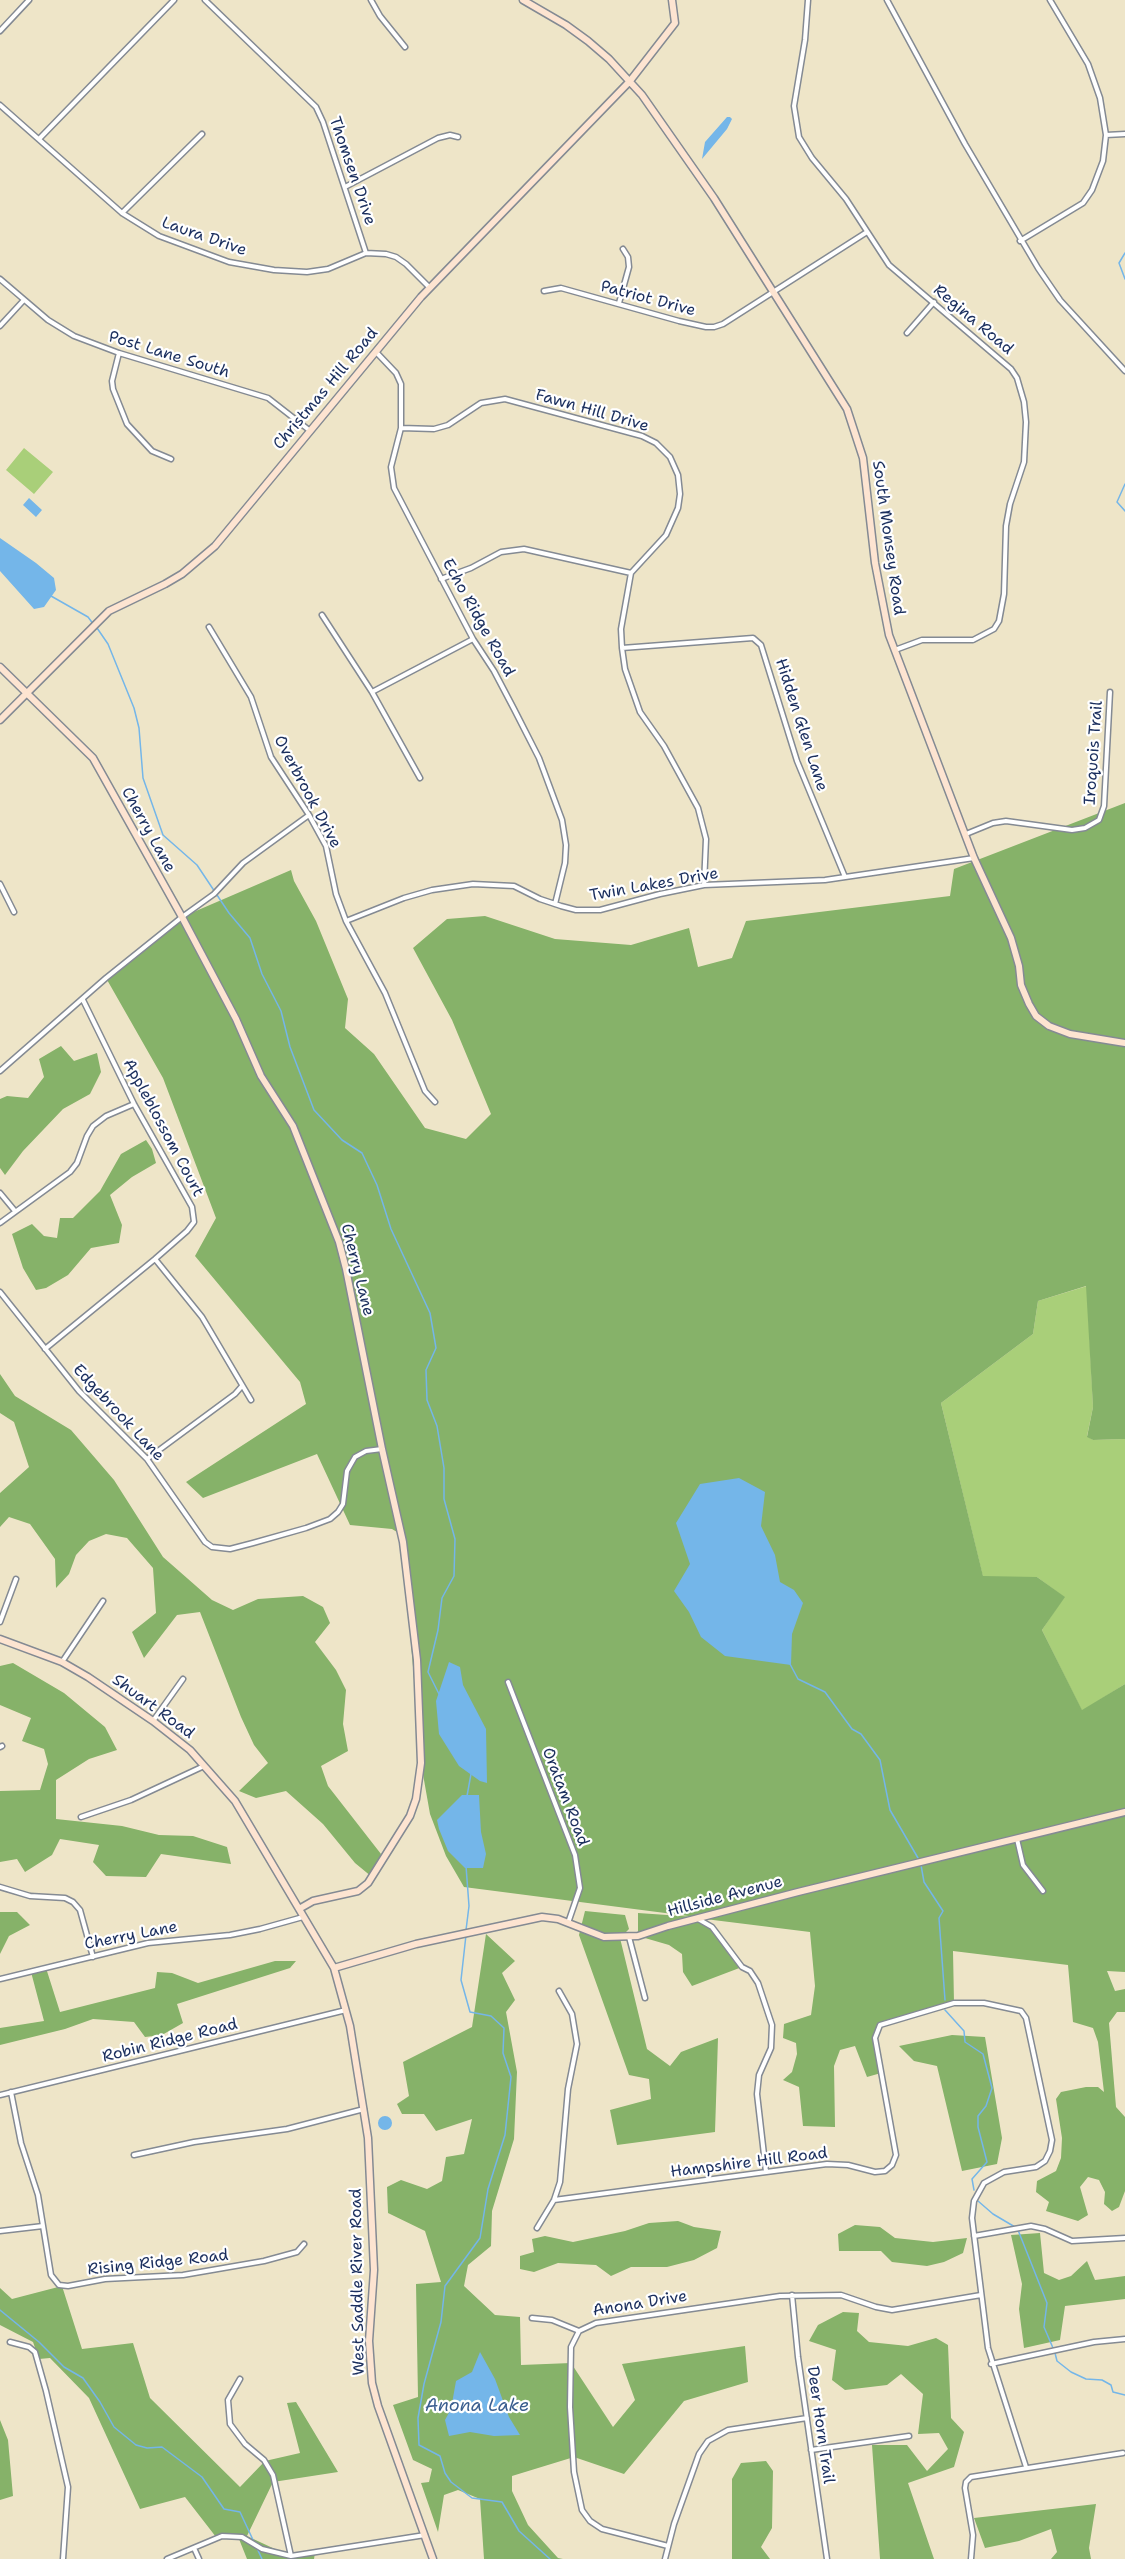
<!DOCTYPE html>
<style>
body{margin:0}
canvas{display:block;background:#eee5c8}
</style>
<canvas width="1125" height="2559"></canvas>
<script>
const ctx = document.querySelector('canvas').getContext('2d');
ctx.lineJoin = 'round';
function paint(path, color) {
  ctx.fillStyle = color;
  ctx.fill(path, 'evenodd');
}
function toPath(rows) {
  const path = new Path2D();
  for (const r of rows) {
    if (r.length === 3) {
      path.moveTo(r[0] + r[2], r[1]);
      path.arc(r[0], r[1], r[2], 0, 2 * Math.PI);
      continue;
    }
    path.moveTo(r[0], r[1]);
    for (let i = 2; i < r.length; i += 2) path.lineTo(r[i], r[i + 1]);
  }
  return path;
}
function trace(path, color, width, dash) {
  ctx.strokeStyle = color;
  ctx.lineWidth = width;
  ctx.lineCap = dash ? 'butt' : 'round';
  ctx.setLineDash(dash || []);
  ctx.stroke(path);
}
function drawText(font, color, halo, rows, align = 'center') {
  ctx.font = font + ' "Shantell Sans",sans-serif';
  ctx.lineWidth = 4.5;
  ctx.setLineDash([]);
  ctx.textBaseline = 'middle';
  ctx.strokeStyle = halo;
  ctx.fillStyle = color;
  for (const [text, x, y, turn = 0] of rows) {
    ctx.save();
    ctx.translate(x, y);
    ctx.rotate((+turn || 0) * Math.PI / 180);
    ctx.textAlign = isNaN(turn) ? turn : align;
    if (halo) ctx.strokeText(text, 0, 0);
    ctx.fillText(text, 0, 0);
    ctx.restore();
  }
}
paint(toPath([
 [24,448,53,472,34,494,6,470],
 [1087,1286,1093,1407,1087,1436,1093,1440,1125,1439,1125,1684,1082,1711,1042,1630,1064,1597,1037,1577,983,1577,941,1403,1033,1334,1038,1301]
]), '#a9cf79');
paint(toPath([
 [1125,803,1125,1439,1093,1440,1087,1437,1093,1407,1086,1286,1038,1301,1033,1334,941,1403,983,1576,1037,1577,1065,1597,1042,1630,1082,1710,1125,1684,1125,1972,1107,1971,1115,1991,1125,1989,1125,2012,1117,2012,1109,2023,1116,2107,1125,2117,1125,2191,1119,2207,1112,2211,1104,2204,1105,2192,1099,2180,1088,2177,1080,2187,1088,2215,1078,2221,1046,2211,1049,2202,1036,2192,1037,2181,1056,2171,1061,2158,1062,2138,1056,2099,1061,2092,1086,2087,1098,2087,1104,2092,1098,2042,1093,2028,1073,2022,1068,1965,953,1951,954,2003,884,2023,877,2029,875,2038,881,2073,867,2077,855,2046,840,2050,834,2066,835,2127,803,2126,799,2087,783,2080,792,2072,797,2054,796,2043,783,2038,784,2024,811,2015,815,1986,810,1932,697,1918,712,1927,742,1967,692,1986,683,1972,682,1954,669,1945,638,1936,638,1913,696,1917,464,1887,446,1856,430,1814,421,1763,402,1535,392,1529,350,1525,317,1454,203,1498,186,1482,306,1404,300,1382,195,1256,216,1218,163,1078,106,978,182,917,291,870,294,881,316,921,348,999,345,1028,374,1054,425,1128,466,1139,491,1114,452,1020,413,948,447,919,485,916,555,939,631,945,689,928,698,967,732,958,746,921,950,896,954,869],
 [61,1046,74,1061,97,1053,101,1072,90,1094,63,1109,23,1151,5,1175,0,1168,0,1099,7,1096,28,1098,44,1077,39,1059],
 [146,1140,152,1149,156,1163,132,1177,110,1195,122,1225,119,1243,91,1248,68,1275,46,1288,36,1290,23,1268,12,1234,32,1224,44,1236,57,1238,60,1218,73,1218,100,1191,121,1154],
 [0,1374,15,1396,71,1430,114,1480,163,1557,212,1600,233,1610,258,1599,303,1596,323,1607,330,1623,315,1642,336,1670,346,1690,343,1724,348,1751,321,1766,328,1786,381,1854,372,1877,355,1863,323,1824,286,1791,256,1798,239,1791,268,1763,254,1745,241,1717,200,1612,177,1615,144,1658,132,1632,156,1613,153,1568,127,1538,106,1534,89,1541,76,1555,69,1574,56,1588,55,1559,30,1524,9,1517,0,1527,0,1493,29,1467,14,1422,0,1413],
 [13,1663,64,1693,105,1727,117,1750,89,1759,56,1780,56,1819,122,1826,159,1835,193,1836,227,1847,231,1864,161,1854,146,1877,106,1876,93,1862,99,1845,60,1839,52,1855,25,1872,17,1859,0,1862,0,1791,40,1790,48,1764,44,1749,22,1741,31,1718,0,1705,0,1666],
 [585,1911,625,1915,629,1929,620,1938,647,2049,670,2066,681,2052,718,2038,715,2132,617,2145,610,2110,651,2099,649,2079,629,2075,579,1935],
 [0,1912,17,1912,30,1925,9,1936,0,1954],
 [486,1934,515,1961,502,1973,515,2000,506,2012,517,2072,514,2139,492,2211,491,2246,468,2265,464,2286,495,2315,520,2317,521,2365,571,2363,613,2427,635,2400,622,2364,745,2346,748,2382,684,2401,624,2474,574,2457,512,2476,512,2491,528,2525,558,2558,563,2559,484,2559,480,2499,458,2490,444,2495,438,2532,421,2483,429,2482,432,2469,413,2460,393,2405,418,2397,416,2284,441,2282,425,2231,388,2213,387,2187,401,2180,427,2189,442,2181,446,2157,464,2154,472,2119,436,2131,424,2114,402,2114,397,2104,409,2096,403,2062,472,2027],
 [275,1961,296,1961,290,1968,177,2004,183,2023,162,2035,145,2037,134,2022,93,2019,65,2029,0,2045,0,2028,44,2021,31,1972,46,1968,60,2012,155,1988,157,1972,172,1973,198,1983],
 [952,2035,985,2037,1002,2138,997,2164,962,2171,937,2066,914,2061,899,2046],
 [678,2221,694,2227,721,2231,717,2248,694,2260,667,2267,631,2267,611,2276,596,2265,558,2263,534,2272,520,2269,520,2256,534,2252,532,2239,545,2236,573,2242,625,2231,649,2223],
 [855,2225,880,2227,895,2238,933,2242,967,2238,963,2253,944,2262,927,2266,892,2262,881,2251,839,2251,838,2234],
 [1040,2233,1044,2273,1059,2280,1071,2276,1087,2261,1095,2280,1125,2276,1125,2299,1065,2306,1060,2340,1024,2348,1019,2309,1022,2284,1011,2235],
 [62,2286,82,2349,133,2343,150,2398,240,2487,265,2461,300,2453,287,2403,296,2402,338,2472,273,2482,247,2536,292,2557,315,2553,314,2559,247,2559,237,2534,216,2537,185,2497,140,2509,89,2398,50,2358,39,2359,33,2342,0,2325,0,2288,12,2299],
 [843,2312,859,2313,857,2331,869,2342,908,2346,936,2338,948,2345,951,2418,964,2432,954,2467,908,2483,934,2559,880,2559,872,2445,907,2445,927,2471,948,2449,939,2433,918,2434,923,2394,901,2374,887,2385,845,2390,832,2380,836,2350,809,2341,818,2325],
 [0,2420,8,2440,13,2496,0,2500],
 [766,2461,773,2471,772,2528,761,2547,770,2559,732,2559,732,2479,741,2463],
 [1096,2504,1089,2548,1091,2559,1051,2559,1057,2552,1051,2529,1019,2541,985,2548,974,2518]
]), '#86b269');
paint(toPath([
 [727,117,730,117,732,119,727,129,702,159,705,142],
 [29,498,42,510,36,517,23,505],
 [0,538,36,563,54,578,56,590,44,607,34,609,0,571],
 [739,1478,765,1492,761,1526,775,1555,780,1582,794,1590,803,1603,792,1634,791,1665,725,1656,701,1637,689,1612,674,1591,690,1564,676,1523,700,1484],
 [449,1662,460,1667,463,1685,486,1729,487,1783,480,1781,459,1766,439,1734,436,1701],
 [462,1795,479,1795,481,1832,486,1854,483,1868,465,1868,448,1851,439,1829,437,1820],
 [385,2123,7],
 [480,2352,495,2379,509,2417,520,2435,494,2436,470,2432,449,2436,445,2420,451,2409,456,2381,472,2372]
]), '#74b6e9');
trace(toPath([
 [1125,253,1119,263,1125,279],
 [1125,484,1117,502,1125,511],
 [51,596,88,617,94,625],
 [97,628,108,644,134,708,139,728,143,778,163,835,197,865,229,913,250,938,262,974,281,1011,290,1047,314,1110,342,1140,362,1153,377,1185,391,1229,430,1313,436,1348,426,1370,427,1400,437,1426,444,1468,444,1499,455,1539,454,1576,442,1598,438,1630,428,1672,439,1694],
 [790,1664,798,1679,825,1692,852,1729,861,1734,880,1760,890,1810,918,1858],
 [467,1796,471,1774],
 [921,1865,924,1882,943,1911,939,1918,945,2000],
 [466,1866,469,1906,466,1930],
 [466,1935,461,1980,470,2012,491,2016,504,2028,503,2053,511,2077,505,2135,488,2189,480,2238,445,2286,441,2322,424,2384,418,2418,419,2445,440,2456,445,2473,451,2482,472,2498,502,2502,519,2531,550,2559],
 [945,2010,964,2031,965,2042,983,2054,992,2088,986,2106,978,2116,978,2127,987,2162,972,2179,974,2190],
 [978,2201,993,2214,1015,2227],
 [1018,2230,1047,2303,1044,2327,1053,2348],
 [0,2310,39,2342,64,2367,83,2378,100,2402,114,2427,136,2445,147,2448,162,2447,202,2477,224,2509,240,2512,254,2542],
 [1055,2353,1057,2361,1071,2372,1086,2379,1102,2380,1111,2385,1113,2392,1125,2395],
 [256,2546,262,2559]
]), '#74b6e9', 1.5);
const street = toPath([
 [205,0,316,107,323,122,366,253],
 [371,0,380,16,405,47],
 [808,0,805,40,794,106,799,137,812,158,846,199,889,265,1011,369,1017,378,1024,402,1026,422,1024,462,1010,504,1006,526,1004,594,999,621,994,629,973,640,922,640,895,650],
 [887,0,965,144,1038,268,1060,300,1125,371],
 [0,31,29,0],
 [0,105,122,213,159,236,229,262,274,270,307,272,328,269,366,253,386,254,396,257,406,264,430,288],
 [1106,135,1125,134],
 [39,139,174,0],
 [345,187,438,138,450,135,458,137],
 [122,213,202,134],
 [1020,241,1083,203,1092,190,1103,161,1106,135,1100,98,1088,64,1050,0],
 [0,279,48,320,74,336,119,353,268,398,309,430],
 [544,291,561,288,679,321,706,327,714,327,723,324,867,232],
 [619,303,629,267,628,257,623,249],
 [0,326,23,301],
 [907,333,934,302],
 [376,352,396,373,401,384,401,428,391,467,394,488,473,639,494,671,514,709,539,758,562,820,566,845,565,863,555,904],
 [119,353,112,381,113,389,127,424,152,451,171,459],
 [401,428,434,429,448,425,481,403,505,399,642,436,656,443,670,457,678,475,680,494,678,508,666,535,631,573,621,629,622,648,625,669,640,712,664,746,698,808,706,839,704,885],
 [441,579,471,568,501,552,524,549,631,573],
 [322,615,372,692,420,778],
 [209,627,251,697,271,757,309,815,326,846,336,894,346,921,385,993,425,1091,435,1102],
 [622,648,753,638,761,645,797,761,845,877],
 [372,692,473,639],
 [966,834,993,823,1006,821,1072,830,1085,828,1099,820,1104,806,1110,692],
 [0,884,14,912],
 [346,921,404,898,432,890,473,884,514,886,540,899,561,906,576,910,600,910,660,894,704,885,825,880,974,858],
 [0,1071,106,978,182,917,214,894,243,863,309,815],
 [0,1193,15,1211],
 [0,1223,70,1172,77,1163,87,1136,93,1126,106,1116,134,1104],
 [155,1259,202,1317,251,1400],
 [0,1292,79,1391,147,1459,205,1542,212,1547,230,1549,253,1543,306,1528,330,1519,338,1512,343,1504,347,1471,355,1457,366,1451,382,1449],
 [45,1349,155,1259,187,1231,194,1222,192,1207,134,1104,83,1000],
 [147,1459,235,1394,242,1386],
 [0,1622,16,1579],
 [62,1662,103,1601],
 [508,1682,575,1855,580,1888,568,1923],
 [153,1721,183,1679],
 [0,1747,2,1746],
 [81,1817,131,1800,204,1766],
 [1017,1839,1023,1865,1043,1891],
 [0,1887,30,1896,65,1898,73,1902,80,1910,93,1957],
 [698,1919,712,1927,742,1967,750,1971,758,1983,772,2025,771,2048,759,2075,757,2094,766,2172],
 [629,1937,645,1998],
 [0,1979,148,1943,230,1935,260,1929,303,1917],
 [11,2092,21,2143,38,2195,51,2275,59,2285,68,2286,105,2279,183,2275,264,2261,297,2252,304,2244],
 [0,2095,346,2010],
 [134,2155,194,2142,287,2129,364,2109],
 [554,2200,827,2164,848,2165,875,2172,885,2171,892,2165,896,2155,875,2038,880,2025,954,2003,984,2003,1021,2011,1026,2018,1052,2140,1050,2151,1045,2161,1036,2167,1004,2172,984,2183,974,2201,972,2218,988,2348,1026,2467],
 [537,2228,554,2200,560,2182,568,2089,577,2044,572,2014,559,1991],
 [0,2231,43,2226],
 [974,2236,1031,2226,1045,2229,1072,2241,1125,2238],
 [792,2295,798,2357,827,2559],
 [532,2318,552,2320,579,2331],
 [10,2342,29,2347,35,2352,46,2391,68,2487,63,2559],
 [991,2364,1094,2342,1125,2339],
 [240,2379,228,2400,230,2424,245,2444,264,2460,273,2475,291,2556],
 [811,2450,909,2436],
 [668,2546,602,2529,590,2521,582,2510,574,2472,570,2407,571,2347,579,2331,596,2323,780,2296,841,2295,876,2307,892,2310,981,2295],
 [194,2548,199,2559],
 [167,2559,222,2536,242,2537,262,2549,291,2556,425,2535],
 [665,2559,674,2524,699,2454,708,2441,728,2430,807,2418],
 [971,2559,973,2535,965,2488,966,2482,971,2477,1123,2453]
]);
const secondary = toPath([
 [523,0,566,25,588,41,609,59,642,95,714,198,847,409,863,458,875,563,889,635,974,858,1011,938,1019,966,1021,985,1029,1004,1036,1016,1049,1026,1070,1034,1125,1043],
 [0,667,93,758,182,917,236,1019,261,1076,293,1126,339,1242,346,1269,382,1449,403,1542,417,1660,421,1763,416,1799,410,1816,368,1883,358,1891,313,1901,299,1909],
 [0,720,109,611,165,584,182,574,215,546,421,297,630,81,675,23,672,0],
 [0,1639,62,1662,88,1677,153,1721,190,1750,235,1801,334,1968,350,2026,368,2138,374,2270,369,2341,372,2383,378,2406,433,2559],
 [334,1968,416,1944,542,1917,558,1919,604,1937,638,1936,668,1926,798,1892,1125,1812]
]);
trace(street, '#848a93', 7);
trace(secondary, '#848a93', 9);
trace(street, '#fff', 4);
trace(secondary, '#fde4d1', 6);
drawText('16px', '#1b2f5e', '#fff', [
 ["Thomsen Drive",352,171,71],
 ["Laura Drive",204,237,19],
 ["Patriot Drive",648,299,15],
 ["Regina Road",973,320,40],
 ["Post Lane South",169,355,17],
 ["Christmas Hill Road",326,389,-50],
 ["Fawn Hill Drive",592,411,16],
 ["South Monsey Road",888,538,82],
 ["Echo Ridge Road",478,618,61],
 ["Hidden Glen Lane",801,725,72],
 ["Iroquois Trail",1094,753,-86],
 ["Overbrook Drive",307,792,62],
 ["Cherry Lane",148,830,61],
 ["Twin Lakes Drive",654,885,-10],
 ["Appleblossom Court",163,1128,62],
 ["Cherry Lane",357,1270,76],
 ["Edgebrook Lane",118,1413,47],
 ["Shuart Road",153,1707,36],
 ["Oratam Road",565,1797,69],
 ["Hillside Avenue",725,1897,-15],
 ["Cherry Lane",131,1936,-11],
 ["Robin Ridge Road",170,2041,-14],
 ["Hampshire Hill Road",749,2163,-7],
 ["Rising Ridge Road",158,2263,-6],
 ["West Saddle River Road",358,2282,-91],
 ["Anona Drive",640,2304,-9],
 ["Deer Horn Trail",820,2425,82]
]);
drawText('italic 18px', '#3a5e8f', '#fff', [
 ["Anona Lake",477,2406]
]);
</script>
